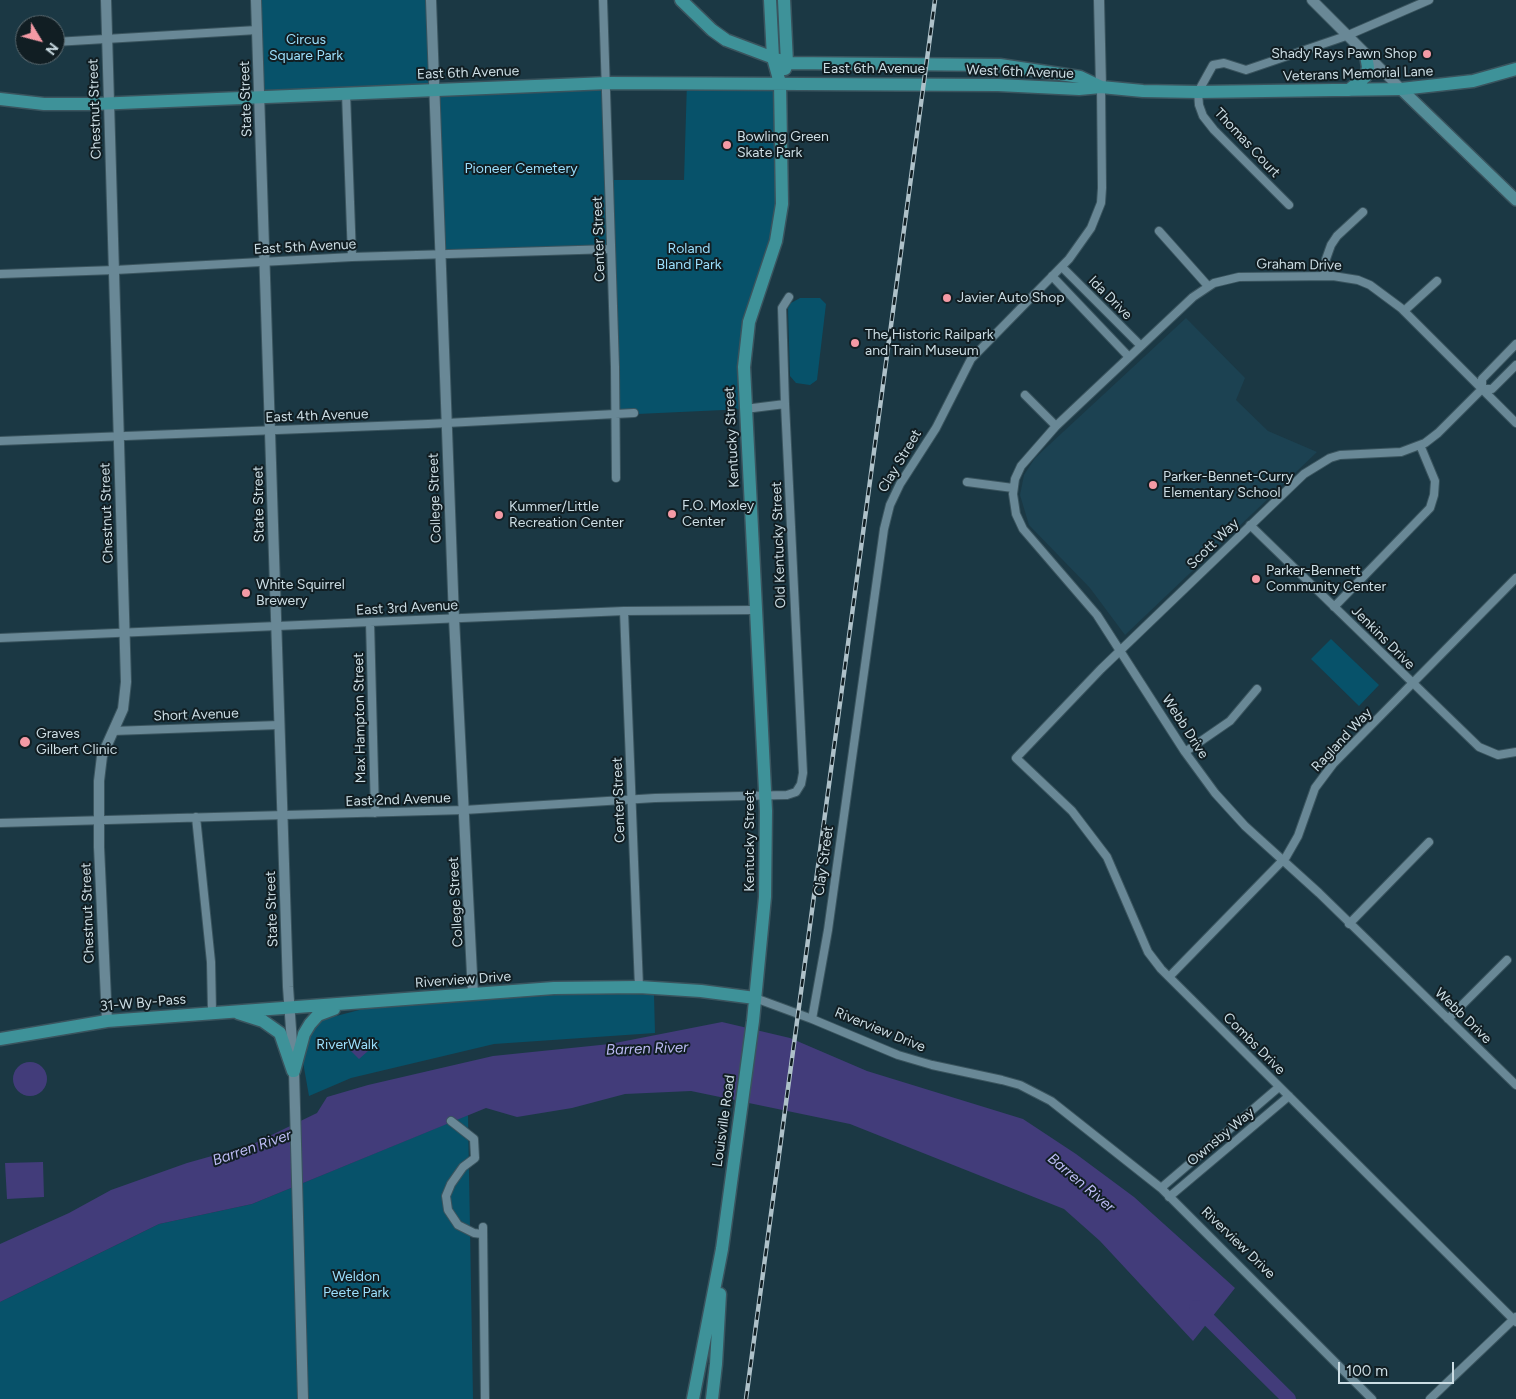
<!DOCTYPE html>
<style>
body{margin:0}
#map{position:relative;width:1516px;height:1399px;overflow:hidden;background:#1b3844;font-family:Figtree,sans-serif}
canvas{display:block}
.north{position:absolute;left:15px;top:15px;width:50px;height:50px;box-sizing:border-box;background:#111e23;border:1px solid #5c6a70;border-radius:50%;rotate:127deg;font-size:14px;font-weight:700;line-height:20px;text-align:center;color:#ccdde4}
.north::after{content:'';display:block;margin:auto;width:18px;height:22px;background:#f49aa5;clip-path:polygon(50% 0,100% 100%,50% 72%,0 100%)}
.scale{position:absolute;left:1338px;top:1362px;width:116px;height:22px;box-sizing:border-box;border:2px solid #ccdde4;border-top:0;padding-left:6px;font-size:15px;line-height:18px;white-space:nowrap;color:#ccdde4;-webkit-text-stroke:4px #111e23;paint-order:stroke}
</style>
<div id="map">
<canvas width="1516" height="1399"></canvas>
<div class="north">N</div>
<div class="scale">100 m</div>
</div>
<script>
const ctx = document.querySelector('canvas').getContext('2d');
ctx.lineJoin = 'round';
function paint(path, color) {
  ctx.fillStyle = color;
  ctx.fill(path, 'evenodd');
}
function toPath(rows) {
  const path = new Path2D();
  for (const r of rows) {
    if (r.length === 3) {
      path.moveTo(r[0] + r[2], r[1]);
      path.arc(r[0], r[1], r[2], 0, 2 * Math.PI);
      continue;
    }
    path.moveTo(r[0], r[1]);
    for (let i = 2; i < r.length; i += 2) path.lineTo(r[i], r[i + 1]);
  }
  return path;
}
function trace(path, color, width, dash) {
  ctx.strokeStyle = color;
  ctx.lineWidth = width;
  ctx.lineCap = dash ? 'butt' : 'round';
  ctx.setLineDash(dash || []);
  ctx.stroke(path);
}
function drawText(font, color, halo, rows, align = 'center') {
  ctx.font = font + ' Figtree,sans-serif';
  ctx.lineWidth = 4;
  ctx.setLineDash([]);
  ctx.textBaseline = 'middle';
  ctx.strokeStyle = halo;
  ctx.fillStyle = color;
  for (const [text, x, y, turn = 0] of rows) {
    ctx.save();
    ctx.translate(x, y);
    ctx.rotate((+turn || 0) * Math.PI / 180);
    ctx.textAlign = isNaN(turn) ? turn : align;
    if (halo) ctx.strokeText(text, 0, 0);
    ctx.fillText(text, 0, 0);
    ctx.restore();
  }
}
paint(toPath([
 [1186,318,1245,378,1236,400,1268,431,1317,452,1125,635,1090,588,1029,525,1020,495,1024,475,1035,458]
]), '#1c4252');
paint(toPath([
 [256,0,431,0,435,89,608,83,610,180,684,180,687,82,780,83,781,209,754,307,745,409,616,415,611,249,440,254,434,90,259,97],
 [800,298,820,298,826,304,817,380,810,385,796,383,790,376,788,308,791,303],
 [1331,639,1379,685,1359,706,1311,659],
 [628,994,654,995,655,1033,494,1044,351,1078,309,1096,303,1062,307,1036,317,1021,363,1009,555,995],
 [468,1115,473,1399,0,1399,0,1302,159,1224,252,1204]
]), '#07526a');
paint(toPath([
 [722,1022,790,1038,867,1071,1023,1119,1076,1154,1134,1197,1235,1288,1193,1341,1100,1241,1064,1209,850,1124,691,1091,625,1094,572,1108,517,1117,486,1108,252,1204,159,1224,0,1302,0,1244,69,1213,111,1190,187,1163,251,1145,317,1113,327,1097,368,1085,493,1056,610,1044],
 [357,1039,368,1051,359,1059,348,1048],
 [30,1079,17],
 [43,1162,44,1197,7,1199,5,1163]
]), '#423c7a');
trace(toPath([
 [1196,1307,1289,1399]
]), '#423c7a', 14);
const minor = toPath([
 [603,0,615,367,616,478],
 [55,42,257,30],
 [346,93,352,257],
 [1289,205,1214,130,1203,116,1199,105,1198,92,1213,65,1224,63,1246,70,1252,68,1346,36,1429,0],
 [1159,231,1208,286],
 [1062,267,1141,346],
 [0,274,115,270,352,257,611,249],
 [1052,276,1129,357],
 [1324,276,1326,259,1331,245,1337,236,1363,212],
 [1404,311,1437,281],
 [1516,344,1482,379,1482,389,1438,433,1425,443,1401,452,1340,455,1330,458,1304,474,1101,669,1016,758,1072,811,1107,857,1148,952,1161,969,1516,1322],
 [1482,389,1492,389,1516,365],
 [1025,395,1056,426],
 [745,409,785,404],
 [1516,423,1401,308,1370,285,1358,280,1333,276,1239,277,1214,283,1193,297,1056,426,1021,466,1015,479,1013,494,1016,514,1023,529,1097,615,1185,752,1215,793,1245,826,1319,893,1516,1085],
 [0,441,428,424,634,413],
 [967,482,1013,488],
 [1250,525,1479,747,1498,755,1516,752],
 [1334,607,1430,508,1434,495,1435,481,1420,445],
 [624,611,639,987],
 [370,622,375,813],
 [0,638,624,611,755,610],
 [113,731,279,725],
 [1185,752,1230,721,1257,689],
 [196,817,211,962,212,1012],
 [0,823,464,810,655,798,787,795,796,792,801,784,803,773,785,404,782,308,789,297],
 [1349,924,1429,842],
 [1169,977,1286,857,1298,836,1315,788,1333,764,1516,578],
 [755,998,812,1019,898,1055,932,1065,1002,1080,1020,1085,1051,1101,1161,1188,1372,1399],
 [812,1019,828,930,884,529,890,505,900,484,936,428,971,359,1069,259,1091,228,1101,203,1102,188,1101,87],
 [1448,1019,1507,960],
 [451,1121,474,1139,475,1158,463,1167,451,1184,446,1196,448,1210,458,1225,474,1233,482,1234],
 [1161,1188,1279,1087],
 [1169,1197,1289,1096],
 [483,1227,485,1399],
 [1430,1399,1516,1317]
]);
const tertiary = toPath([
 [106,0,126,682,123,709,102,756,99,781,99,847,107,1021],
 [256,0,288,987,294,1071,303,1399],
 [431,0,454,618,473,994],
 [1099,0,1101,87],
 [1312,0,1401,89]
]);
const secondary = toPath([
 [1401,89,1516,200]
]);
const primary = toPath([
 [681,0,712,30,726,40,787,63,1000,65,1080,77,1101,87],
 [784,0,787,63,785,69],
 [1349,90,1366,76,1368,67,1366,56],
 [0,99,44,104,95,104,608,83,998,85,1079,89,1101,87,1143,91,1198,92,1401,89,1473,81,1516,69],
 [238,1013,263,1021,280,1033,293,1071],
 [0,1039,107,1021,554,988,639,987,701,991,755,998],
 [294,1071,304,1034,310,1024,318,1015,334,1009],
 [693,1399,722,1249,753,1021,765,897,766,811,744,367,749,322,776,241,782,204,780,83,773,58,770,0],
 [712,1399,716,1364,720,1294]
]);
trace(minor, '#3a545e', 10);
trace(tertiary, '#3a545e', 12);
trace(secondary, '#3a545e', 14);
trace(primary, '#3a545e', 15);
trace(minor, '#698896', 8);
trace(tertiary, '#698896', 10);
trace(secondary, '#538d98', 11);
trace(primary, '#3e9299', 12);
const rail = toPath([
 [746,1399,935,0]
]);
trace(rail, '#aec1c9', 4.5);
trace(rail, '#111e23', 2.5, [8]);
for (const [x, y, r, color] of [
 [1427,54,5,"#f49aa5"],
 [727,145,5,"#f49aa5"],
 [947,298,5,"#f49aa5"],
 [855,343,5,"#f49aa5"],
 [1153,485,5,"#f49aa5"],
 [672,514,5,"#f49aa5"],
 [499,515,5,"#f49aa5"],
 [1256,579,5,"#f49aa5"],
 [246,593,5,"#f49aa5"],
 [25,742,6,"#f49aa5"]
]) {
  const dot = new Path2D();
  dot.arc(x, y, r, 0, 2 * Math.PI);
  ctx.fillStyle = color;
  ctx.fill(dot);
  trace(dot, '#111e23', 2);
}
drawText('14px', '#9cdffc', '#111e23', [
 ["Circus",306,40],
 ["Square Park",306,56],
 ["Pioneer Cemetery",521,169],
 ["Roland",689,249],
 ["Bland Park",689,265],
 ["RiverWalk",347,1045],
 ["Weldon",356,1277],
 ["Peete Park",356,1293]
]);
drawText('14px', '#ccdde4', '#111e23', [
 ["Shady Rays Pawn Shop",1417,54,"right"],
 ["Bowling Green",737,137],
 ["Skate Park",737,153],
 ["Javier Auto Shop",957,298],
 ["The Historic Railpark",865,335],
 ["and Train Museum",865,351],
 ["Parker-Bennet-Curry",1163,477],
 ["Elementary School",1163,493],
 ["F.O. Moxley",682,506],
 ["Center",682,522],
 ["Kummer/Little",509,507],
 ["Recreation Center",509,523],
 ["Parker-Bennett",1266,571],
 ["Community Center",1266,587],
 ["White Squirrel",256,585],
 ["Brewery",256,601],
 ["Graves",36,734],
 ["Gilbert Clinic",36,750]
], 'left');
drawText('14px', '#ccdde4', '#111e23', [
 ["East 6th Avenue",874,69],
 ["West 6th Avenue",1020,72,2],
 ["East 6th Avenue",468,73,-2],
 ["Veterans Memorial Lane",1358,74,-2],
 ["State Street",246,99,-92],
 ["Chestnut Street",95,109,-92],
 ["Thomas Court",1247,143,47],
 ["Center Street",599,239,-92],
 ["East 5th Avenue",305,247,-3],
 ["Graham Drive",1299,265,1],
 ["Ida Drive",1110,298,45],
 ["East 4th Avenue",317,416,-2],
 ["Kentucky Street",732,437,-93],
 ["Clay Street",900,461,-59],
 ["College Street",435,498,-92],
 ["State Street",259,504,-91],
 ["Chestnut Street",107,513,-92],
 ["Scott Way",1213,544,-44],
 ["Old Kentucky Street",779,545,-92],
 ["East 3rd Avenue",407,608,-3],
 ["Jenkins Drive",1383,638,45],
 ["Short Avenue",196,715,-2],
 ["Max Hampton Street",360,718,-91],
 ["Webb Drive",1185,727,57],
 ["Ragland Way",1342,740,-47],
 ["East 2nd Avenue",398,800,-2],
 ["Center Street",619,800,-92],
 ["Kentucky Street",750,841,-90],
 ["Clay Street",824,861,-82],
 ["College Street",456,902,-93],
 ["State Street",272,909,-92],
 ["Chestnut Street",88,913,-92],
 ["Riverview Drive",463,980,-4],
 ["31-W By-Pass",143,1003,-5],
 ["Webb Drive",1463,1016,44],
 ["Riverview Drive",880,1030,22],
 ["Combs Drive",1254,1044,45],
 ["Louisville Road",724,1121,-82],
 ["Ownsby Way",1221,1137,-40],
 ["Riverview Drive",1238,1243,44]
]);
drawText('italic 15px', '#bcbbf3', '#111e23', [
 ["Barren River",647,1049,-2],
 ["Barren River",252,1148,-19],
 ["Barren River",1081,1183,40]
]);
</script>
